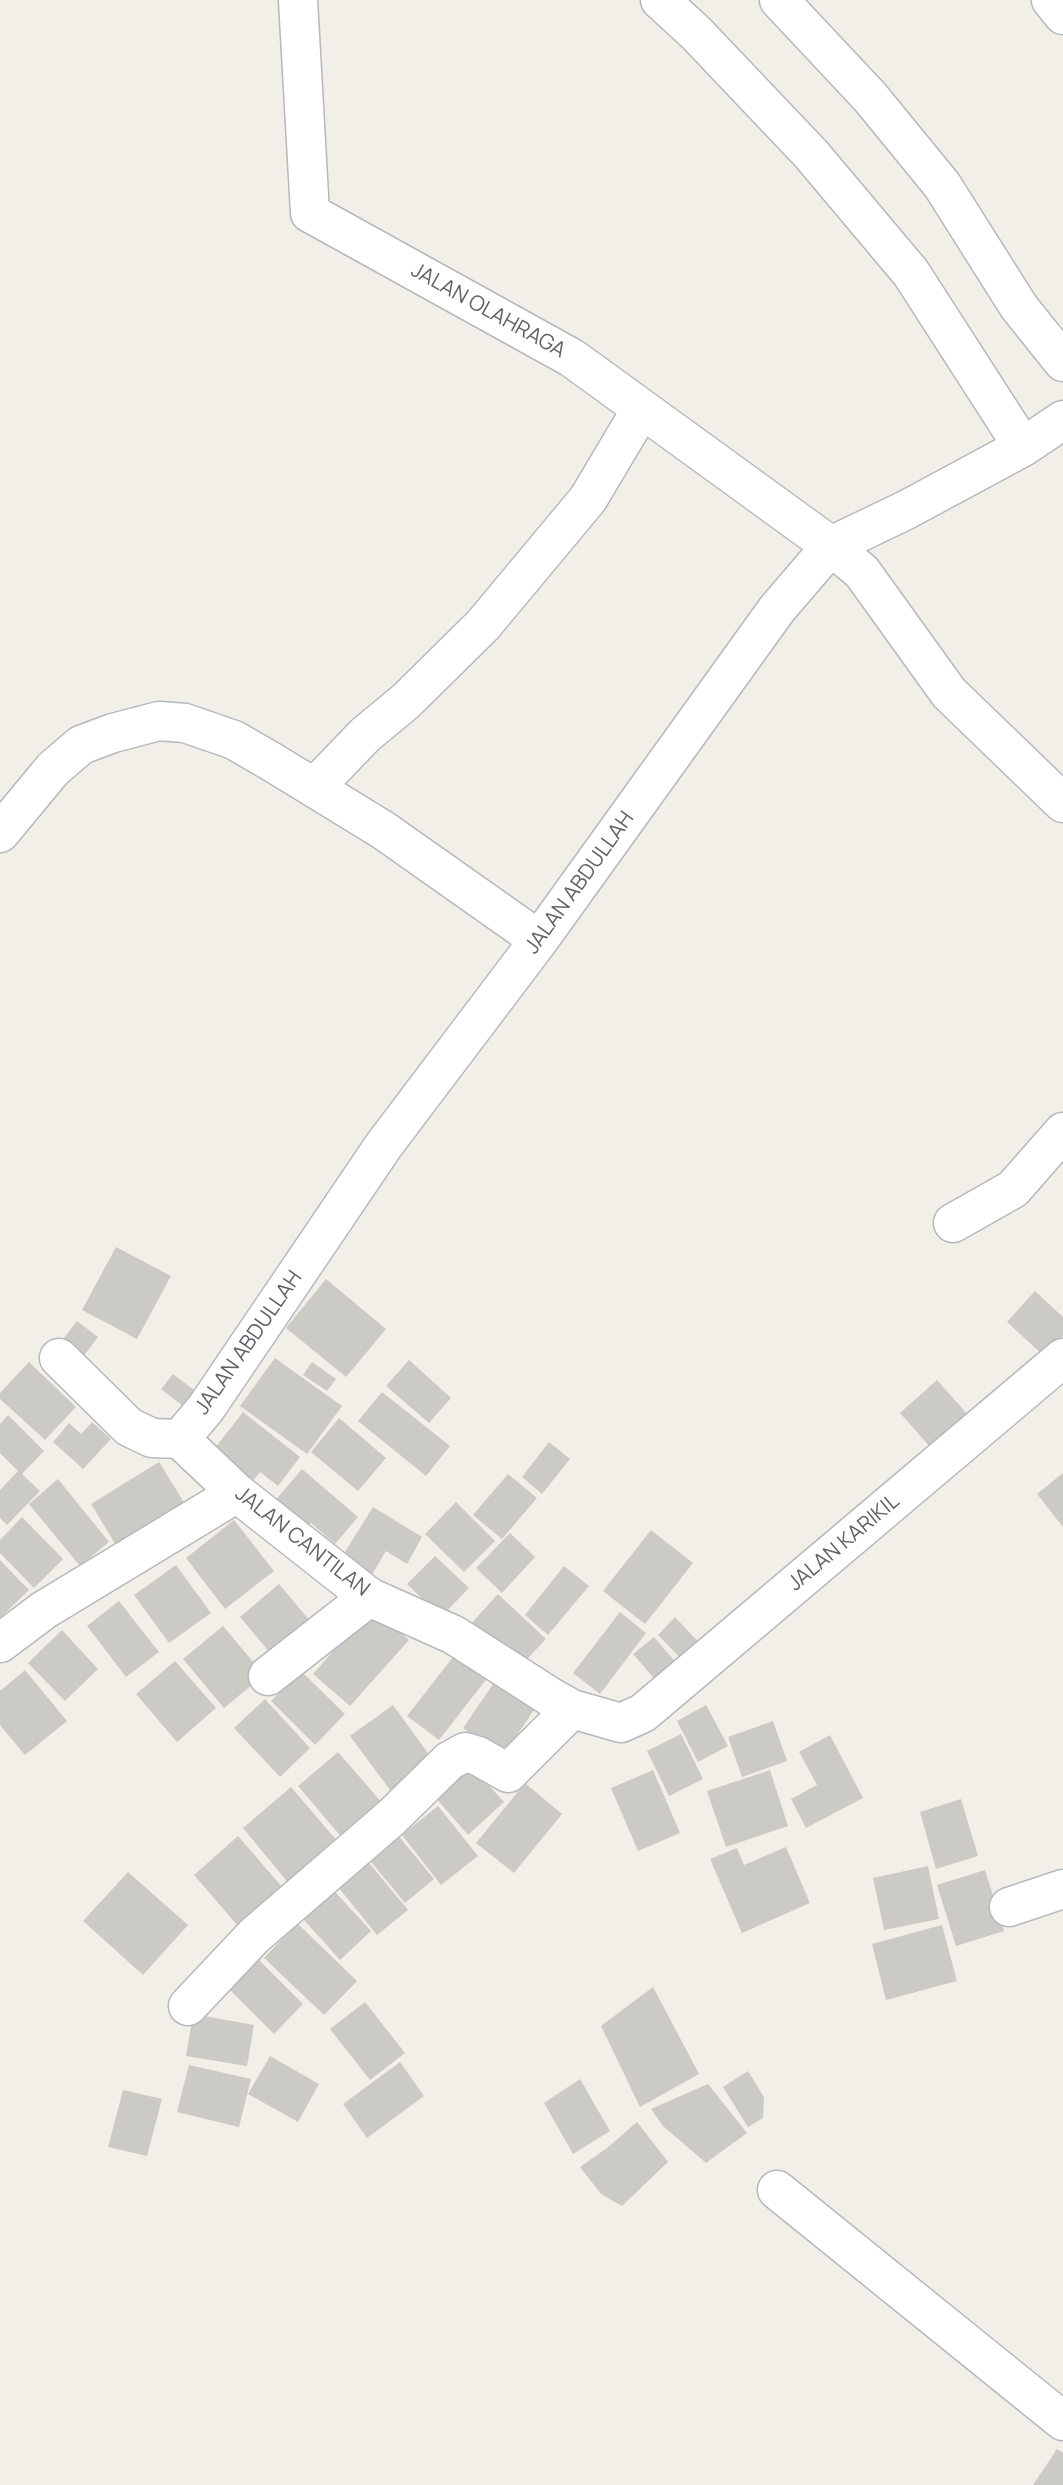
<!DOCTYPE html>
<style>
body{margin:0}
canvas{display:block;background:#f1efe8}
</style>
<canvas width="1063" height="2485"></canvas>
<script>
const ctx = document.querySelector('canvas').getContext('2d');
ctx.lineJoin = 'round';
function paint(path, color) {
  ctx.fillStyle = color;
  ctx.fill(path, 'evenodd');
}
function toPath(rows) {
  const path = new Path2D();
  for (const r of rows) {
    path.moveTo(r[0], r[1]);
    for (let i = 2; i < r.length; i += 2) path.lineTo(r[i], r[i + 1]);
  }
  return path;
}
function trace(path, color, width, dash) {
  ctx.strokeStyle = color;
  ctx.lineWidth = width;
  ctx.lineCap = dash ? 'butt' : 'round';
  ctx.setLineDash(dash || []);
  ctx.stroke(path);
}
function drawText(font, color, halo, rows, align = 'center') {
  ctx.font = font + ' Manrope,sans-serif';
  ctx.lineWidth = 5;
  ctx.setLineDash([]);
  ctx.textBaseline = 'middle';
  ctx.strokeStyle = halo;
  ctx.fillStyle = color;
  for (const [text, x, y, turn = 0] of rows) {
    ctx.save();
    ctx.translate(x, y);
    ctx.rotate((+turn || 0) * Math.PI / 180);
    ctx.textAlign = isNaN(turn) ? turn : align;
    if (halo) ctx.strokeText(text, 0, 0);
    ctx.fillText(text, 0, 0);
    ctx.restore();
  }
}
paint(toPath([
 [116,1247,171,1276,137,1339,82,1310],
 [326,1279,386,1329,346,1377,286,1328],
 [1035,1291,1063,1317,1063,1336,1045,1357,1007,1322],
 [77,1321,98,1337,76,1366,55,1350],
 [275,1358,342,1406,307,1454,240,1406],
 [409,1360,451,1398,429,1423,386,1386],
 [29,1362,76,1407,45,1440,0,1399,0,1393],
 [215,1362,192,1413,161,1389,173,1374,194,1390],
 [312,1362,336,1379,327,1391,303,1375],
 [937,1380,969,1416,931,1448,900,1413],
 [382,1392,450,1446,426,1476,358,1421],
 [243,1412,300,1457,278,1486,260,1472,243,1493,215,1448],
 [8,1415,44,1451,22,1474,40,1491,7,1525,0,1518,0,1490,18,1471,0,1453,0,1424],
 [339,1418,386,1458,358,1491,311,1452],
 [92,1422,111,1439,83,1469,53,1442,69,1423,81,1434],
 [549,1442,570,1459,542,1494,522,1477],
 [159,1462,185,1504,117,1547,91,1504],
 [302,1469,358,1517,335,1544,311,1523,300,1536,268,1509],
 [1063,1473,1063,1527,1037,1494],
 [508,1474,537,1498,502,1539,473,1515],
 [58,1479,109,1542,80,1566,29,1504],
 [456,1502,495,1541,464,1572,425,1534],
 [373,1507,422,1537,407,1564,386,1551,368,1581,338,1563],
 [22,1517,63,1559,34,1588,0,1553,0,1540],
 [234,1520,274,1571,225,1609,186,1558],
 [651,1530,693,1563,645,1624,603,1591],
 [510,1533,535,1557,502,1593,476,1568],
 [435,1556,469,1588,441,1617,407,1584],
 [0,1560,29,1590,0,1618],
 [176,1565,211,1613,169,1643,134,1595],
 [564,1566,589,1586,548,1635,525,1615],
 [279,1584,315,1627,276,1660,240,1617],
 [498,1594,546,1639,516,1671,468,1627],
 [119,1601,159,1652,126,1677,87,1626],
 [371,1608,409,1640,350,1706,313,1674],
 [620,1612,646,1633,600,1694,573,1673],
 [675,1617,704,1648,687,1665,658,1635],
 [223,1626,264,1675,224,1708,183,1659],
 [62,1630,98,1669,65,1701,28,1663],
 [654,1637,679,1666,658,1683,633,1654],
 [457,1652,488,1677,439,1740,407,1716],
 [175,1661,216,1708,177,1742,136,1694],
 [25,1670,67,1721,25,1755,0,1725,0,1691],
 [301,1671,345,1714,315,1745,271,1701],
 [502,1671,542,1698,503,1756,463,1728],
 [265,1699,310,1748,280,1777,234,1728],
 [393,1705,438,1767,396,1798,350,1736],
 [706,1705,728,1746,698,1762,677,1721],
 [773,1721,787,1761,742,1777,728,1737],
 [681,1734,703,1779,669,1796,647,1751],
 [830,1735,863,1798,806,1828,791,1799,817,1785,799,1752],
 [338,1752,390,1812,350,1847,298,1786],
 [463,1757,504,1802,468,1835,428,1789],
 [653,1770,680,1833,638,1851,611,1788],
 [770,1770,788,1826,726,1847,707,1791],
 [525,1783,562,1814,514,1873,476,1843],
 [291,1787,344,1849,295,1891,243,1828],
 [961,1799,978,1856,936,1869,920,1812],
 [438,1806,478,1856,441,1885,402,1835],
 [392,1828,434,1879,405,1903,363,1852],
 [238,1836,289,1895,244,1933,194,1875],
 [786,1847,810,1903,742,1933,710,1859,737,1848,744,1865],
 [364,1857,408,1910,377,1935,334,1882],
 [928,1866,939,1919,884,1930,873,1878],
 [985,1870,1004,1931,956,1946,937,1885],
 [128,1872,188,1925,143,1975,83,1921],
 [327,1883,371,1931,340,1960,296,1911],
 [297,1923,357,1981,324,2015,264,1958],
 [942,1925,957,1981,886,2000,872,1944],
 [258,1959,303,2004,274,2034,228,1988],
 [653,1987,699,2074,640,2107,601,2026],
 [365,2002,405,2053,370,2080,330,2029],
 [193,2014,254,2025,247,2066,186,2056],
 [270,2056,319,2084,298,2122,248,2094],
 [400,2062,424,2096,367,2138,343,2104],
 [189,2065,251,2079,239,2127,177,2112],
 [748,2071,764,2097,763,2118,748,2127,723,2087],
 [580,2079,610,2131,573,2154,544,2103],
 [708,2084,747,2133,706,2163,663,2126,651,2109],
 [123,2090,162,2099,147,2156,108,2147],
 [637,2122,668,2162,622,2206,601,2194,580,2167,607,2148],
 [1057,2449,1063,2453,1063,2485,1033,2485]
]), '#cccac5');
const street = toPath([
 [298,0,310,213,572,358,831,546,862,572,949,693,1063,803],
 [660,0,696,33,811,154,911,273,1023,447],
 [779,0,870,97,942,185,1019,307,1063,362],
 [1051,0,1063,15],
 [314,788,365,735,406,701,483,625,588,499,641,410],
 [0,833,53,769,81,745,113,733,159,721,185,723,234,740,272,762,383,830,539,940],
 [953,1223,1013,1189,1063,1132],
 [59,1358,129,1427,152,1438,180,1439],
 [180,1439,206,1408,384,1145,539,940,777,609,831,546,906,510,1023,447,1063,420],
 [180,1439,237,1493,369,1597,454,1635,549,1696,572,1709,621,1723,643,1713,1063,1358],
 [0,1643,44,1610,237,1493],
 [268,1676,369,1597],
 [1009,1907,1063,1889],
 [188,2006,254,1936,392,1817,449,1761,465,1752,478,1756,508,1773,572,1709],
 [777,2190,1063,2421]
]);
trace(street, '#b5b8bc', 41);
trace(street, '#fff', 38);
drawText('21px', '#5f6368', '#fff', [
 ["JALAN OLAHRAGA",488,311,29],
 ["JALAN ABDULLAH",580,883,-54],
 ["JALAN ABDULLAH",249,1343,-55],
 ["JALAN CANTILAN",302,1542,38],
 ["JALAN KARIKIL",844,1543,-40]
]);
</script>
